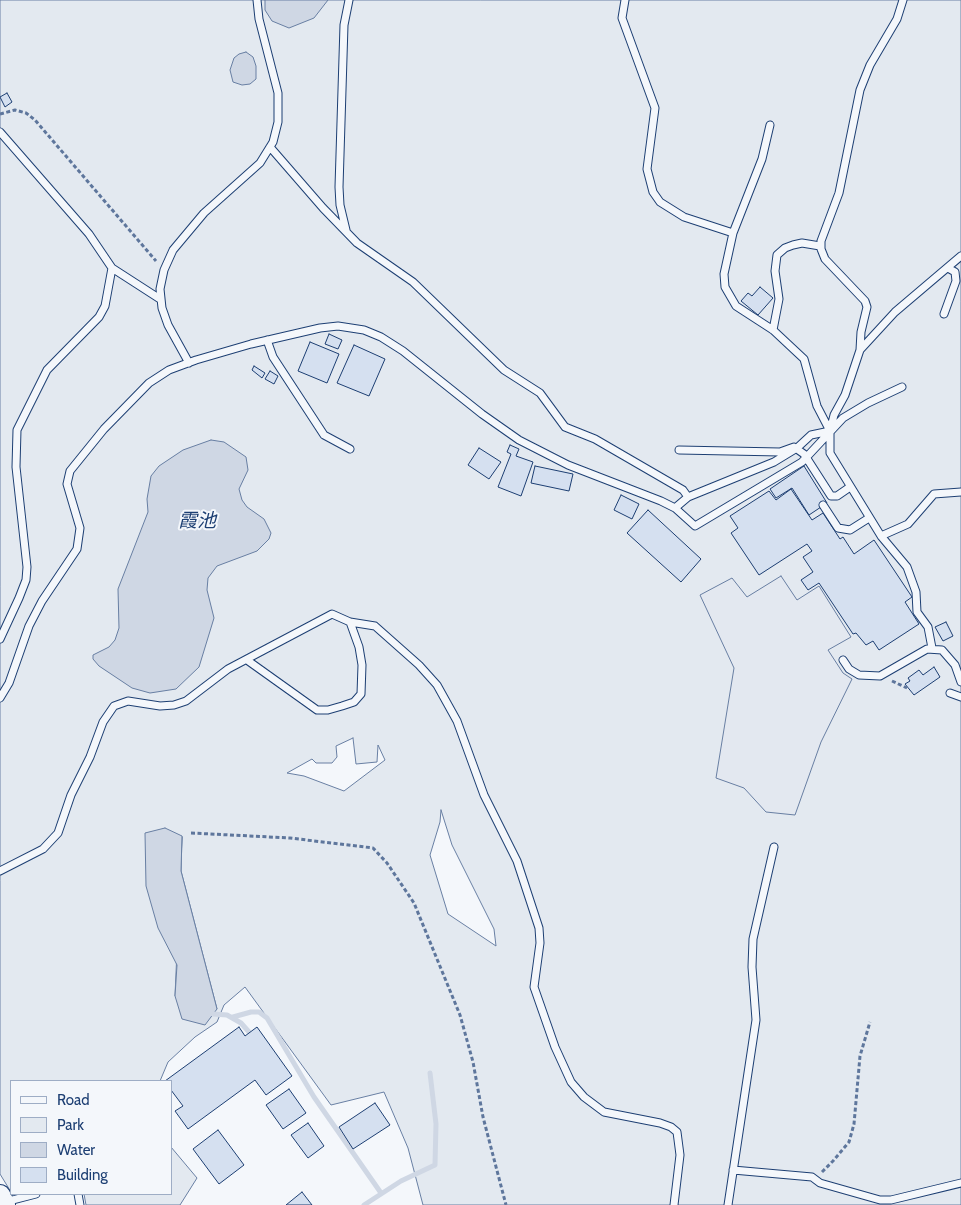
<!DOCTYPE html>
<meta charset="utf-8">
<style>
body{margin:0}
#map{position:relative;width:961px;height:1205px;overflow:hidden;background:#f4f7fb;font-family:Cabin,sans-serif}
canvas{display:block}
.legend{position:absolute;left:10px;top:1080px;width:162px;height:115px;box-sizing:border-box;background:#f4f7fb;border:1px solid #9eadc5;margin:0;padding:6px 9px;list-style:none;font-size:15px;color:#1d3f73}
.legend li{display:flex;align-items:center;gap:10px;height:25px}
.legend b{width:25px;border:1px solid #9eadc5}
</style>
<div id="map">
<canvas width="961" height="1205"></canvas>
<ul class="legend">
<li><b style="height:6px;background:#f4f7fb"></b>Road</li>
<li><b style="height:14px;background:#e3e9f0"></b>Park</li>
<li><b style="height:14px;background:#cfd7e4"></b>Water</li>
<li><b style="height:14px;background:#d5e0f0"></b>Building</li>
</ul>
</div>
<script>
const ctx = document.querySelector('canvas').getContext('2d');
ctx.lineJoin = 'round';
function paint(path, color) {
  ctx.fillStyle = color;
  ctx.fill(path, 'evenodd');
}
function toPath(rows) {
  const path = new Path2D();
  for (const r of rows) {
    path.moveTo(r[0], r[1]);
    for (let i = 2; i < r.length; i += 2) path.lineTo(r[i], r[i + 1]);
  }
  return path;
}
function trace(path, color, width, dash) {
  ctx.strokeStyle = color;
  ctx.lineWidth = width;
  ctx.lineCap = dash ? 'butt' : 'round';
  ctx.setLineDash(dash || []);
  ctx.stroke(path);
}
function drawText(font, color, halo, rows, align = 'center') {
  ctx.font = font + ' Cabin,"Noto Sans JP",sans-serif';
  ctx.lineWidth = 4;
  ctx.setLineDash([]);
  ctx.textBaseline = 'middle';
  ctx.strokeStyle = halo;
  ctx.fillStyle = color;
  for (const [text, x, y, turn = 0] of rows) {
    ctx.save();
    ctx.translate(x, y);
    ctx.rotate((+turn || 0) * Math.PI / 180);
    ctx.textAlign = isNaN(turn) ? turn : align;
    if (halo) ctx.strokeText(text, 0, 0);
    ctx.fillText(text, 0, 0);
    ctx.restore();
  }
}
const green = toPath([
 [0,0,961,0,961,1205,423,1205,408,1148,384,1092,331,1105,245,987,224,1005,217,1022,195,1037,168,1062,160,1081,11,1081,11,1192,0,1174,0,0],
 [353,738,356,764,377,762,378,745,385,760,344,791,304,776,287,773,312,759,316,763,332,763,337,757,336,746,353,738],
 [441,810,452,845,494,929,496,946,448,914,430,855,440,822,441,810],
 [182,837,181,871,217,1009,175,996,182,837],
 [171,1147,197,1178,180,1205,86,1205,84,1194,171,1194,171,1147]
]);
paint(green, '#e3e9f0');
trace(green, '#687fa3', 1);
const parking = toPath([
 [781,576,797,600,819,586,851,637,828,650,843,673,852,679,821,742,795,815,766,812,744,788,716,778,734,668,700,595,732,578,747,597,781,576]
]);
paint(parking, '#e3e8f0');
trace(parking, '#687fa3', 1);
const water = toPath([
 [265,0,328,0,314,18,289,28,272,21,265,10,265,0],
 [246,52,253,57,256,66,256,79,250,84,242,85,233,82,230,70,234,58,239,54,246,52],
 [211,440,224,442,246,457,248,470,239,489,242,500,247,507,264,519,271,533,269,539,257,551,217,566,208,578,207,590,214,618,199,667,176,689,150,693,132,688,99,666,93,659,93,655,109,647,115,640,119,628,118,589,148,512,147,499,151,476,159,466,183,450,211,440],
 [165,828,182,836,181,871,217,1009,205,1025,182,1019,175,996,177,965,158,928,146,886,145,833,165,828]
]);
paint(water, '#cfd7e4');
trace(water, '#687fa3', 1);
trace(toPath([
 [213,1014,227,1015,241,1023,249,1032],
 [233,1017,251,1012,259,1012,267,1018,314,1097,381,1193],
 [364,1205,401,1181,435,1165,436,1124,430,1073]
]), '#cfd7e4', 5);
const building = toPath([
 [7,93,12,102,5,107,0,97,7,93],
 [760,287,773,298,758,315,741,301,748,293,752,296,760,287],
 [329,334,342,340,338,349,325,344,329,334],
 [310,342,339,354,327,383,298,371,310,342],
 [354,345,385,359,369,396,337,383,354,345],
 [254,366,265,373,262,378,252,370,254,366],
 [270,371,278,376,274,384,265,379,270,371],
 [510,445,519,449,516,456,533,462,521,496,498,487,511,454,507,452,510,445],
 [479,448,501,462,489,479,468,465,479,448],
 [535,466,573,474,569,491,531,483,535,466],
 [804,466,827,503,809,515,792,488,776,498,770,489,804,466],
 [791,489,812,520,823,513,840,539,843,537,854,554,874,540,912,597,905,602,919,624,879,650,873,641,866,645,856,633,853,634,819,583,808,590,801,580,813,572,803,557,812,551,807,544,759,575,731,533,738,528,730,516,769,491,776,500,791,489],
 [621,495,639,504,632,519,614,510,621,495],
 [648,510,701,559,681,582,627,533,648,510],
 [946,622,953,636,943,641,935,627,946,622],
 [934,667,940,677,914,695,905,684,910,681,908,678,919,670,923,675,934,667],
 [239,1027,245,1036,257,1027,292,1076,266,1095,255,1080,188,1129,175,1111,183,1106,171,1090,171,1081,165,1081,239,1027],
 [289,1089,306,1113,283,1129,266,1105,289,1089],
 [375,1103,390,1125,353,1149,339,1127,375,1103],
 [308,1123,324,1146,308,1158,291,1135,308,1123],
 [218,1130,244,1165,219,1184,193,1149,218,1130],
 [302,1192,312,1205,286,1205,302,1192]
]);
paint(building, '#d5e0f0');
trace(building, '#1d3f73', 1);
const lane = toPath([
 [625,0,622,18,655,108,647,169,653,192,660,202,684,217,733,233],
 [770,125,762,159,733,233,724,274,725,287,736,306,773,330,804,359,817,406,830,431],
 [0,132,89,234,112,268,160,299],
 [270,147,323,208,357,243,413,282,504,370,540,393,565,427,595,439,683,490,688,497,675,508],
 [346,230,340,205,339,187,344,25,349,0],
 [944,314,956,281,955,272,948,268],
 [773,330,779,299,775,271,777,255,785,248,793,245,802,243,820,246],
 [267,340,273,357,324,435,350,449],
 [860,350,861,332,867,307,865,301,825,259,821,249,821,241,839,193,860,90,870,65,897,19,903,0],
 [189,363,168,325,162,308,160,289,164,270,173,250,204,213,260,163,273,142,278,122,278,93,259,19,257,0],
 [679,450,780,452,794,447,804,454,831,496,837,496,850,487],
 [688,497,774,462,797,448,811,435,830,431],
 [823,505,838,528,850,530,869,518],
 [881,536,908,524,934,494,961,492],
 [0,639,19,598,26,580,27,567,16,467,17,430,47,370,99,317,105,306,112,268],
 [932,648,928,627,917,612,916,592,907,567,881,536,830,453,830,431,834,415,845,395,860,350,895,312,961,256],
 [247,660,317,710,328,710,342,706,354,702,361,694,362,665,359,647,350,622],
 [843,660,849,669,859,675,880,676,927,649,942,650,955,665,961,682],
 [950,693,961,697],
 [0,698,9,683,29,626,42,601,77,549,80,528,67,484,70,471,104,429,149,383,169,370,196,360,251,344,320,328,338,326,364,330,381,337,403,351,482,414,519,440,568,465,661,501,675,508,695,526,802,462,843,418,868,403,902,387],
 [0,871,43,849,58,833,71,795,90,757,103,722,114,706,128,701,160,706,174,705,186,701,228,669,332,614,350,622,375,626,419,665,437,685,457,721,484,795,517,861,539,928,540,943,534,987,555,1047,571,1082,584,1097,604,1112,660,1123,671,1127,677,1132,680,1155,674,1205],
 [733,1170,812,1177,820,1183,880,1200,891,1200,961,1183],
 [78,1194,80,1205],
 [5,1202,36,1194],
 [728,1205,756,1020,752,967,753,939,774,847]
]);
const secondary = toPath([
 [0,1195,5,1205]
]);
trace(lane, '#1d3f73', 9);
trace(secondary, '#1d3f73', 22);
trace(toPath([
 [0,114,15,110,26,113,35,120,156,261],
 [892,681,907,688],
 [191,833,290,838,373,848,387,863,414,903,460,1015,473,1062,483,1117,506,1205],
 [822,1172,833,1161,849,1142,854,1124,860,1056,870,1022]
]), '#5e769c', 3, [4, 2.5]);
trace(lane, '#f4f7fb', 7);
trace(secondary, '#f4f7fb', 20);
drawText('italic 19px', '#1d3f73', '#f4f7fb', [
 ["霞池",197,521]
]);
</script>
